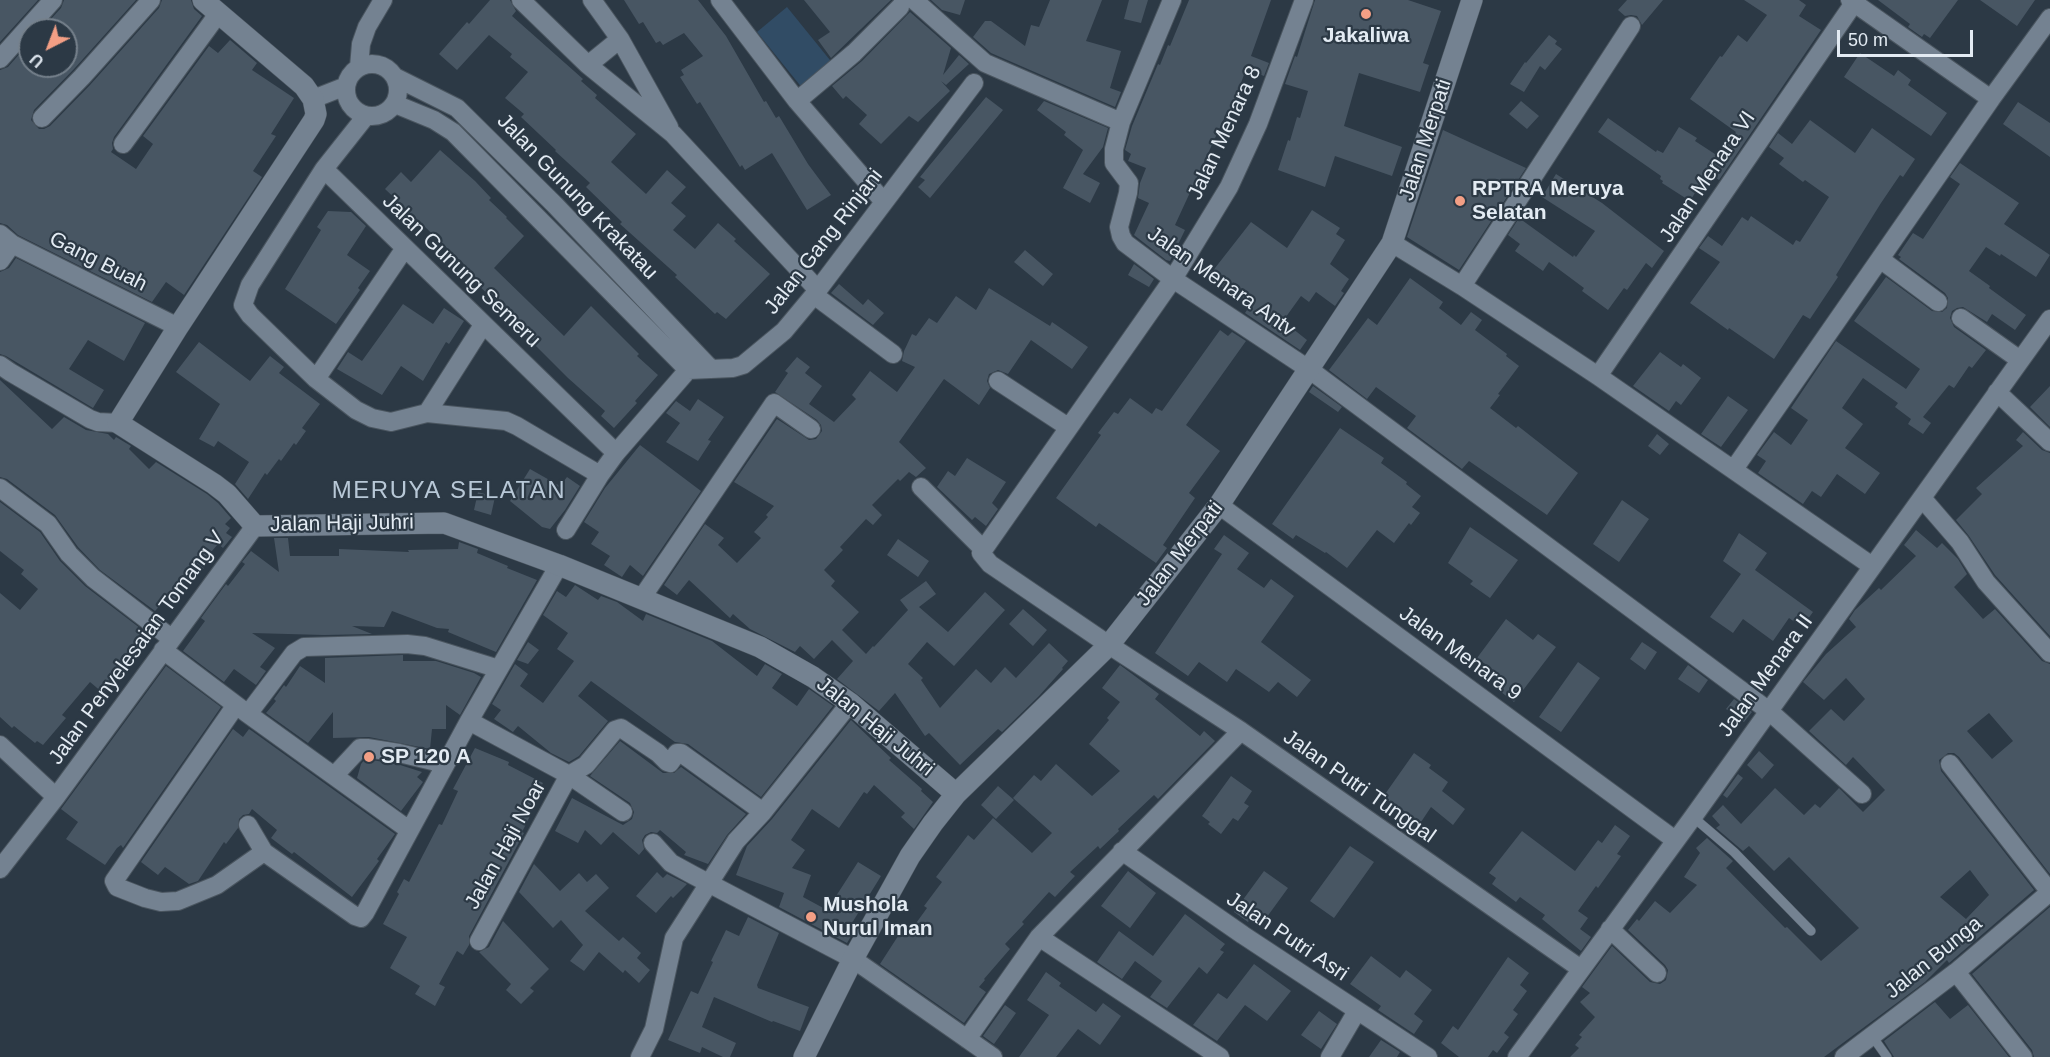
<!DOCTYPE html>
<style>
body{margin:0}
#map{position:relative;width:2050px;height:1057px;overflow:hidden;background:#2c3945;font-family:Arial,sans-serif}
canvas{display:block}
.north{position:absolute;left:18px;top:18px;width:60px;height:60px;box-sizing:border-box;background:#2c3945;border:2px solid #75808b;border-radius:50%;rotate:222deg;font-size:16px;font-weight:700;line-height:24px;text-align:center;color:#e3ebf3}
.north::after{content:'';display:block;margin:auto;width:21px;height:27px;background:#f39f85;clip-path:polygon(50% 0,100% 100%,50% 72%,0 100%)}
.scale{position:absolute;left:1837px;top:30px;width:136px;height:27px;box-sizing:border-box;border:3px solid #e3ebf3;border-top:0;padding-left:8px;font-size:18px;line-height:21px;white-space:nowrap;color:#e3ebf3;-webkit-text-stroke:4px #2c3945;paint-order:stroke}
</style>
<div id="map">
<canvas width="2050" height="1057"></canvas>
<div class="north">U</div>
<div class="scale">50 m</div>
</div>
<script>
const ctx = document.querySelector('canvas').getContext('2d');
ctx.lineJoin = 'round';
function paint(path, color) {
  ctx.fillStyle = color;
  ctx.fill(path, 'evenodd');
}
function toPath(rows) {
  const path = new Path2D();
  for (const r of rows) {
    if (r.length === 3) {
      path.moveTo(r[0] + r[2], r[1]);
      path.arc(r[0], r[1], r[2], 0, 2 * Math.PI);
      continue;
    }
    path.moveTo(r[0], r[1]);
    for (let i = 2; i < r.length; i += 2) path.lineTo(r[i], r[i + 1]);
  }
  return path;
}
function trace(path, color, width, dash) {
  ctx.strokeStyle = color;
  ctx.lineWidth = width;
  ctx.lineCap = dash ? 'butt' : 'round';
  ctx.setLineDash(dash || []);
  ctx.stroke(path);
}
function drawText(font, color, halo, rows, align = 'center') {
  ctx.font = font + ' Arial,sans-serif';
  ctx.lineWidth = 4.5;
  ctx.setLineDash([]);
  ctx.textBaseline = 'middle';
  ctx.strokeStyle = halo;
  ctx.fillStyle = color;
  for (const [text, x, y, turn = 0] of rows) {
    ctx.save();
    ctx.translate(x, y);
    ctx.rotate((+turn || 0) * Math.PI / 180);
    ctx.textAlign = isNaN(turn) ? turn : align;
    if (halo) ctx.strokeText(text, 0, 0);
    ctx.fillText(text, 0, 0);
    ctx.restore();
  }
}
paint(toPath([
 [787,7,834,65,803,89,757,32]
]), '#314c65');
paint(toPath([
 [0,0,38,0,0,42],
 [64,0,136,0,74,69,34,110,31,120,39,129,44,129,50,126,90,85,159,8,162,0,191,0,194,9,202,16,114,137,112,143,113,149,111,152,136,169,153,144,143,136,209,46,218,53,230,40,257,63,252,70,294,98,271,134,276,136,253,171,262,177,184,295,166,282,152,302,18,235,7,225,0,223,0,70,8,67,30,42,30,66,43,66,50,72,56,66,66,66,66,30,41,30,61,8],
 [490,0,510,0,516,11,512,16,583,79,581,81,597,95,595,98,636,134,611,162,646,194,667,170,686,187,671,203,686,216,673,230,695,249,718,223,736,239,734,241,770,274,726,319,717,312,715,314,675,277,677,275,620,224,622,222,586,187,590,183,555,151,556,150,521,117,524,114,505,98,528,72,510,57,512,54,489,35,457,70,439,54,467,22,469,24],
 [624,0,698,0,726,36,764,102,766,101,776,118,779,116,808,164,831,195,807,210,772,153,745,170,742,165,740,167,700,102,697,104,680,77,684,75,681,70,703,56,684,33,663,45,660,41,656,43,643,22,639,24],
 [804,0,891,0,831,58,818,40,830,32],
 [931,0,965,0,960,15,942,10],
 [1050,0,1102,0,1086,41,1121,51,1110,88,1121,92,1115,107,991,53,973,37,985,21,991,21,1025,46,1031,25,1039,27],
 [1129,0,1148,0,1141,23,1124,19],
 [1189,0,1271,0,1251,56,1269,63,1264,76,1246,69,1231,111,1228,110,1175,225,1185,230,1170,261,1166,260,1134,235,1149,203,1138,198,1140,183,1146,168,1128,161,1131,154,1125,150,1132,126,1158,64,1160,65,1168,45,1170,46],
 [1315,0,1408,0,1441,11,1423,63,1429,65,1420,92,1359,73,1344,126,1402,147,1392,176,1335,156,1325,187,1278,170,1288,140,1290,141,1297,117,1300,118,1308,91,1285,84,1295,56,1297,57],
 [1627,0,1663,0,1642,25,1637,16,1631,15,1625,16,1618,10],
 [1744,0,1799,0,1806,5,1799,16,1821,30,1719,180,1708,172,1690,201,1662,183,1663,181,1660,179,1661,176,1598,132,1608,118,1656,152,1657,150,1663,153,1679,127,1697,138,1695,141,1718,156,1736,132,1690,99,1720,56,1722,57,1738,35,1747,42,1767,15],
 [1878,0,1958,0,1930,38,1924,34,1922,37,1908,27,1910,24],
 [1980,0,2035,0,2017,26],
 [910,12,951,48,943,75,959,55,969,64,946,85,941,81,950,91,918,122,909,116,881,144,859,124,867,115,846,96,843,99,832,86,862,61],
 [1549,35,1557,41,1555,44,1562,49,1545,70,1540,66,1524,92,1510,84,1525,62,1526,63],
 [1860,53,1894,76,1898,70,1911,80,1908,85,1947,113,1931,136,1844,77],
 [986,97,1003,110,930,198,918,187,925,180,920,177],
 [1044,101,1108,128,1103,147,1083,174,1100,183,1090,203,1063,188,1083,150,1064,135,1066,132,1037,110],
 [1521,101,1539,116,1527,129,1509,114],
 [2018,102,2050,123,2050,157,2003,124],
 [1810,120,1855,153,1872,128,1915,159,1903,177,1900,175,1881,203,1836,275,1838,277,1810,319,1803,315,1774,359,1729,328,1728,330,1690,303,1720,262,1699,248,1708,236,1722,246,1742,217,1748,221,1751,216,1793,245,1796,240,1800,242,1829,197,1805,180,1803,182,1779,164,1784,158,1769,147,1778,133,1792,144],
 [1443,130,1526,168,1459,270,1407,237],
 [440,150,475,181,491,198,489,200,507,217,506,218,524,236,494,268,564,336,591,306,639,354,637,356,658,375,635,401,637,403,614,428,601,416,605,411,568,378,535,345,537,344,506,315,508,313,477,284,480,281,464,266,465,265,385,189,401,172,411,182],
 [1960,163,2019,203,2004,224,2050,255,2036,277,2001,254,2000,256,1986,247,1969,271,1990,286,1989,288,2026,315,2015,330,1992,314,1987,322,1963,307,1957,308,1952,311,1950,318,1954,327,1986,350,1972,368,1969,366,1954,388,1949,385,1923,417,1931,423,1923,434,1908,424,1911,419,1895,407,1898,403,1863,378,1842,408,1863,424,1845,448,1880,473,1865,494,1837,474,1821,497,1812,491,1803,504,1758,473,1766,461,1757,455,1774,432,1791,445,1808,420,1791,408,1836,341,1906,389,1920,369,1854,321,1886,277,1932,311,1942,312,1947,308,1948,298,1945,293,1899,259,1901,257,1898,255,1913,233,1923,239,1960,184,1950,177],
 [1556,174,1602,203,1664,251,1652,268,1646,263,1627,290,1624,288,1608,310,1582,291,1584,288,1549,262,1543,271,1515,251,1520,244,1508,235,1519,218,1573,257,1574,255,1576,257,1595,231,1542,197],
 [1312,210,1340,228,1336,234,1345,240,1330,264,1349,279,1341,291,1344,293,1335,306,1316,292,1309,302,1301,296,1283,321,1307,340,1300,350,1245,313,1249,307,1208,277,1251,222,1287,248],
 [328,211,351,212,366,226,347,255,370,271,358,288,360,290,336,324,285,289,321,230,317,227],
 [1025,250,1053,274,1043,286,1014,262],
 [16,258,145,323,124,361,88,340,69,369,104,390,93,408,6,356,0,354,0,272,9,268],
 [1134,264,1154,279,1149,287,1128,275],
 [1410,278,1443,302,1439,308,1461,325,1471,312,1482,320,1475,330,1507,354,1506,356,1519,366,1498,394,1500,395,1490,408,1516,428,1518,426,1578,473,1547,515,1469,461,1462,469,1407,428,1416,416,1376,387,1367,399,1329,370,1368,318,1377,325],
 [839,284,863,305,868,299,884,313,873,325,831,293],
 [989,288,1050,326,1052,322,1088,347,1072,369,1031,340,1008,374,998,370,989,374,987,381,990,388,979,405,944,379,899,442,926,468,916,477,909,472,900,481,898,479,872,505,882,515,873,525,866,519,840,547,843,550,824,570,835,581,831,586,859,612,842,630,866,654,873,646,874,647,908,610,900,600,926,581,936,594,919,607,948,632,985,592,1005,610,954,666,927,642,908,664,923,678,921,680,940,708,976,669,991,683,1005,667,1016,678,1049,643,1068,661,1062,668,1063,669,1039,696,1002,732,998,729,960,765,929,733,925,736,895,693,879,711,837,679,853,661,832,640,814,659,800,646,795,652,750,629,733,614,730,618,689,580,677,595,664,585,705,524,724,538,718,545,737,563,761,538,754,532,768,517,766,515,774,506,734,482,777,419,809,440,816,439,822,431,821,425,817,420,775,392,788,373,785,371,797,357,810,367,805,373,822,386,809,404,834,422,856,399,852,395,870,371,897,392,915,367,902,361,904,351,912,334,916,336,929,318,937,323,956,296,976,310],
 [403,304,433,324,444,308,464,321,449,344,446,342,423,381,401,366,382,395,337,369,348,352,362,361],
 [1220,330,1228,336,1232,332,1246,341,1186,425,1220,451,1189,493,1195,498,1163,545,1167,548,1156,563,1099,523,1096,527,1056,498,1101,435,1098,433,1114,412,1118,414,1130,398,1152,414,1156,408,1162,411],
 [199,342,250,381,270,356,284,367,279,373,320,404,302,428,306,431,296,445,294,443,281,461,279,459,267,475,265,473,248,499,235,484,249,462,218,441,214,447,199,439,220,404,176,372],
 [1660,352,1681,367,1683,364,1701,378,1681,405,1676,401,1669,411,1633,386],
 [0,380,52,429,64,417,86,430,108,434,114,440,116,437,131,446,129,449,149,469,156,462,207,494,218,503,231,518,225,524,230,528,226,533,232,537,223,548,218,544,200,565,204,568,173,603,167,598,155,611,100,570,78,547,55,515,7,479,0,477],
 [1313,386,1342,407,1338,412,1309,392],
 [2050,386,2050,427,2030,407],
 [1728,396,1748,410,1721,447,1701,434],
 [698,399,724,417,708,440,711,441,698,461,666,442,680,423,666,413,676,401,690,411],
 [1340,428,1384,458,1381,463,1407,482,1406,484,1421,496,1412,507,1420,513,1411,525,1409,523,1394,543,1377,530,1347,568,1326,552,1325,553,1296,535,1293,539,1272,524],
 [2023,432,2042,450,2050,453,2050,636,1995,575,1969,536,1956,520,1982,494,1976,488,2023,446,2016,440],
 [1657,434,1669,444,1660,455,1648,446],
 [640,445,701,491,643,576,630,565,622,577,604,565,610,556,591,544,599,532,584,522,605,488],
 [967,458,1006,482,992,503,998,509,986,526,975,517,972,520,937,487,948,471,955,476],
 [530,469,560,486,567,477,580,486,565,510,550,529,542,527,510,501],
 [478,492,495,497,491,515,474,510],
 [1622,500,1649,519,1619,562,1593,544],
 [0,502,40,532,60,561,85,586,149,635,135,651,137,653,103,693,90,682,62,715,66,718,43,745,37,741,35,743,14,726,12,728,0,717,0,593,20,610,38,589,21,574,24,570,0,551],
 [1470,527,1518,560,1490,598,1470,584,1473,581,1448,563],
 [1916,530,1937,548,1942,543,1958,559,1967,574,1954,587,1983,619,1995,609,2042,661,2050,664,2050,874,1959,757,1954,753,1948,753,1939,760,1941,771,2034,890,1949,963,1947,960,1925,982,1824,1057,1570,1057,1579,1048,1575,1045,1582,1037,1579,1035,1595,1017,1580,1002,1590,993,1582,987,1612,946,1650,982,1660,984,1666,980,1668,970,1665,965,1628,930,1637,919,1639,921,1655,901,1670,913,1697,885,1684,877,1700,853,1696,848,1707,838,1733,861,1726,868,1785,928,1787,927,1821,961,1859,928,1789,857,1774,871,1749,846,1743,851,1716,828,1720,825,1712,816,1723,805,1741,824,1775,788,1804,815,1815,804,1820,808,1839,788,1863,812,1885,790,1853,757,1846,765,1809,731,1831,709,1844,721,1865,699,1846,678,1824,700,1803,682,1826,654,1856,627,1849,619,1855,610,1879,588,1881,590,1916,556,1904,545],
 [1989,713,2013,741,1992,759,1967,731],
 [1970,870,1989,895,1966,919,1940,897],
 [1739,533,1767,553,1755,570,1813,612,1802,627,1789,618,1773,641,1743,619,1733,633,1710,617,1741,574,1723,561],
 [1224,535,1249,553,1237,569,1264,588,1271,579,1294,596,1261,642,1311,680,1297,697,1278,682,1269,692,1236,669,1227,682,1199,662,1188,676,1155,653,1222,554,1214,549],
 [274,538,288,538,290,556,339,556,339,549,409,552,408,550,458,549,459,542,478,549,477,553,508,566,507,568,537,580,496,652,448,632,449,629,437,628,392,611,384,627,352,626,372,634,324,635,252,633,275,648,260,667,266,671,256,685,234,669,224,682,183,651,205,621,201,618,226,584,228,586,245,564,242,562,251,551,279,572],
 [898,539,929,561,918,577,887,555],
 [575,585,598,600,601,596,617,602,643,621,646,614,712,641,757,676,765,664,782,674,772,688,797,706,809,689,833,706,761,797,688,744,675,742,591,681,578,696,608,721,579,756,569,762,551,753,518,726,513,732,494,719,501,710,492,704,515,664,528,674,520,686,543,703,574,661,557,649,568,633,543,615,557,591,566,597],
 [1023,609,1047,630,1033,646,1009,624],
 [1506,619,1533,640,1538,634,1556,647,1514,702,1496,688,1504,678,1477,658],
 [528,642,539,650,528,664,517,660],
 [1642,642,1657,652,1645,670,1630,659],
 [403,655,403,661,436,661,474,673,481,677,460,715,446,705,446,729,432,729,430,749,369,737,333,738,333,712,308,743,266,713,276,701,274,699,284,685,286,687,300,666,325,683,325,658],
 [1578,662,1600,678,1561,732,1539,717],
 [1120,665,1159,694,1155,699,1200,736,1204,731,1215,741,1158,799,1154,795,1118,829,1119,831,1100,849,1098,846,1070,872,1075,876,1055,897,1049,892,1022,922,1024,924,1005,944,1010,949,984,979,985,980,979,987,986,992,964,1023,880,964,900,933,906,937,927,908,924,906,942,882,936,877,968,835,974,840,993,818,1032,853,1052,833,1013,798,1034,775,1041,781,1056,764,1092,796,1120,771,1089,744,1109,720,1107,718,1120,702,1102,688],
 [1688,665,1708,680,1699,693,1678,679],
 [166,666,221,707,123,848,121,845,117,848,105,865,66,839,78,822,61,809],
 [1734,699,1752,712,1744,722,1726,709],
 [851,720,891,758,889,760,922,789,921,791,933,802,914,829,901,817,905,813,874,785,867,794,864,792,839,828,812,809,791,840,805,850,792,868,811,875,803,897,827,910,858,862,881,876,852,923,857,926,847,943,779,907,784,893,736,875,747,846,772,819],
 [233,729,243,737,249,729,252,731,395,834,377,859,379,861,352,897,294,852,292,854,271,838,277,830,252,809,249,814,243,815,239,819,238,828,226,844,224,842,198,881,189,884,165,867,158,875,141,862],
 [620,741,663,773,674,773,681,767,746,814,727,835,708,864,684,855,686,852,660,830,657,833,651,832,645,835,642,840,644,849,639,855,613,832,601,845,585,830,578,843,555,831,572,798,623,825,632,819,634,812,630,803,590,776],
 [475,748,509,762,508,765,543,783,528,810,532,812,522,832,524,833,469,936,469,945,463,955,457,951,439,984,445,987,435,1006,415,994,420,986,390,968,407,937,383,924,399,894,397,892,404,879,409,882,439,824,442,825,458,791,453,789],
 [1759,751,1774,765,1762,779,1747,765],
 [1414,753,1431,765,1429,768,1448,782,1442,791,1465,809,1453,825,1431,807,1421,822,1383,797],
 [365,759,397,764,422,772,417,777,423,782,401,811,357,778,361,764],
 [1738,774,1743,778,1727,798,1723,795],
 [1231,776,1252,791,1244,803,1249,806,1238,821,1233,818,1221,834,1208,824,1210,822,1202,816],
 [998,786,1014,800,996,819,981,805],
 [1615,825,1630,836,1617,854,1621,856,1598,888,1596,886,1578,911,1588,918,1580,929,1591,937,1581,951,1542,919,1545,915,1520,897,1516,902,1492,884,1496,878,1489,873,1522,831,1575,871,1598,840,1602,843],
 [1350,846,1374,862,1334,918,1310,901],
 [534,864,560,891,579,873,587,882,596,874,609,888,585,911,619,941,623,937,641,953,637,958,650,970,639,983,625,970,623,973,599,952,584,971,570,961,583,945,561,920,553,928,519,892],
 [1128,871,1156,893,1130,928,1101,906],
 [1264,871,1288,888,1264,921,1254,914,1248,922,1234,912],
 [657,872,663,878,667,874,687,884,673,898,671,896,656,913,636,896],
 [2050,907,2050,1057,2034,1057,2032,1050,1972,974],
 [1185,914,1225,944,1220,950,1224,952,1207,974,1199,967,1167,1008,1150,997,1162,981,1135,961,1122,979,1097,962,1119,931,1153,956],
 [748,917,779,933,757,985,758,988,809,1007,800,1031,773,1021,772,1022,714,997,702,1027,736,1043,730,1057,723,1057,702,1047,700,1053,668,1040,691,991,698,994,713,962,711,961,726,930,739,936],
 [503,921,549,969,530,988,534,991,521,1004,506,990,511,984,479,952,489,947],
 [1371,956,1400,978,1406,970,1432,990,1414,1014,1423,1021,1414,1034,1378,1010,1381,1006,1350,984],
 [1508,957,1529,973,1520,985,1527,991,1513,1010,1518,1014,1504,1033,1509,1037,1497,1053,1493,1050,1488,1057,1459,1057,1441,1043,1453,1026,1458,1030],
 [1254,964,1291,991,1267,1021,1245,1005,1217,1041,1193,1025,1218,993,1227,999],
 [1046,972,1061,983,1059,986,1096,1012,1103,1003,1121,1016,1100,1045,1078,1029,1056,1057,1019,1057,1049,1015,1027,1000],
 [1935,1002,1950,1019,1968,1005,2009,1057,1894,1057,1884,1041],
 [1005,1005,1016,1013,994,1044,983,1036],
 [1319,1011,1337,1024,1321,1049,1301,1035],
 [1381,1040,1400,1052,1397,1057,1369,1057]
]), '#485663');
const service = toPath([
 [1693,817,1734,852,1811,931],
 [1872,1036,1887,1057]
]);
const minor = toPath([
 [521,0,588,65,673,134,818,290],
 [592,0,620,39,669,127],
 [720,0,797,101,884,202],
 [914,0,985,63,1121,122],
 [1172,0,1121,122,1114,149,1114,163,1129,183,1128,193,1119,227,1121,236,1125,243,1173,279,1310,370,1769,711,1862,794],
 [1304,0,1258,124,1229,187,1173,279,981,553,990,564,1109,645,1241,731,1581,969],
 [1850,0,1991,99],
 [0,59,53,0],
 [372,90,26],
 [588,65,620,39],
 [359,67,361,44,367,27,383,0],
 [395,77,457,108,555,205,711,369],
 [313,99,346,86],
 [797,101,854,53,900,7],
 [395,104,434,120,453,132,688,370],
 [366,116,324,169,616,453],
 [42,118,82,77,151,0],
 [123,144,218,14],
 [324,169,250,285,243,305,250,315,316,379,356,410,372,418,391,422,427,413,506,421,517,426,600,475,616,453,688,370,733,368,743,365,784,331,814,295,974,83],
 [0,234,12,244,178,327],
 [1392,243,1462,286,1598,376,1872,566],
 [1880,259,1938,302],
 [0,261,12,244],
 [1462,286,1631,26],
 [814,295,893,354],
 [1961,318,2020,360],
 [0,365,10,372,90,419,98,422,118,423],
 [1598,376,1854,3],
 [316,379,405,248],
 [998,381,1068,427],
 [1997,392,2050,442],
 [427,413,483,325],
 [1734,469,1991,99,2050,18],
 [921,487,983,549],
 [0,488,48,524,69,554,93,578,171,638],
 [1922,498,1960,542,1986,582,2050,653],
 [1219,505,1675,840],
 [566,530,600,475],
 [641,599,774,403,811,429],
 [163,650,248,714,409,830],
 [236,705,114,881,117,887,145,898,161,902,178,901,217,885,264,852],
 [248,714,294,653,304,647,407,644,425,646,499,669],
 [469,721,569,775,479,941],
 [0,745,56,797],
 [1950,764,2050,892],
 [569,775,586,765,615,730,621,728,658,753,667,762,670,763,677,753,681,753,763,812,736,841,674,938,654,1029,640,1057],
 [569,775,623,812],
 [334,776,360,748,367,748,399,753,445,764],
 [763,812,850,703],
 [248,825,264,852,355,916,361,918,365,913,469,721,559,565],
 [653,843,671,863,693,875,853,959,993,1057],
 [1122,851,1243,935,1428,1057],
 [0,869,56,797,255,526],
 [1610,929,1657,973],
 [1039,937,1220,1057],
 [1956,972,2023,1057],
 [967,1039,1039,937,1241,731],
 [1330,1057,1357,1011],
 [1517,1057,1693,817,2050,319],
 [1844,1057,1956,972,2050,892]
]);
const tertiary = toPath([
 [203,0,304,86,313,99,316,114,314,120,178,327,118,423,214,484,227,494,255,526,444,523,559,565,760,647,813,677,850,703,956,794],
 [804,1057,853,959,910,856,933,823,956,794,1109,645,1219,505,1392,243,1472,0]
]);
trace(service, '#4a555f', 10);
trace(minor, '#4a555f', 20);
trace(tertiary, '#4a555f', 22);
trace(service, '#748291', 9);
trace(minor, '#748291', 18);
trace(tertiary, '#748291', 21);
for (const [x, y, r, color] of [
 [1366,14,6,"#f39f85"],
 [1460,201,6,"#f39f85"],
 [369,757,6,"#f39f85"],
 [811,917,6,"#f39f85"]
]) {
  const dot = new Path2D();
  dot.arc(x, y, r, 0, 2 * Math.PI);
  ctx.fillStyle = color;
  ctx.fill(dot);
  trace(dot, '#2c3945', 2);
}
drawText('bold 21px', '#e3ebf3', '#2c3945', [
 ["Jakaliwa",1366,36,"center"],
 ["RPTRA Meruya",1472,189],
 ["Selatan",1472,213],
 ["SP 120 A",381,757],
 ["Mushola",823,905],
 ["Nurul Iman",823,929]
], 'left');
drawText('21px', '#e3ebf3', '#2c3945', [
 ["Jalan Menara 8",1225,133,-65],
 ["Jalan Merpati",1426,140,-72],
 ["Jalan Menara VI",1708,177,-56],
 ["Jalan Gunung Krakatau",577,197,46],
 ["Jalan Gang Rinjani",824,242,-52],
 ["Gang Buah",98,262,27],
 ["Jalan Gunung Semeru",461,271,44],
 ["Jalan Menara Antv",1221,282,35],
 ["Jalan Haji Juhri",342,524,-1],
 ["Jalan Merpati",1180,554,-52],
 ["Jalan Penyelesaian Tomang V",137,648,-54],
 ["Jalan Menara 9",1460,654,36],
 ["Jalan Menara II",1766,676,-54],
 ["Jalan Haji Juhri",875,727,39],
 ["Jalan Putri Tunggal",1359,787,35],
 ["Jalan Haji Noar",506,845,-61],
 ["Jalan Putri Asri",1287,937,34],
 ["Jalan Bunga",1934,958,-39]
]);
ctx.letterSpacing = '1.5px';
drawText('24px', '#b8c8d7', '#2c3945', [
 ["MERUYA SELATAN",449,491]
]);
ctx.letterSpacing = '0px';
</script>
